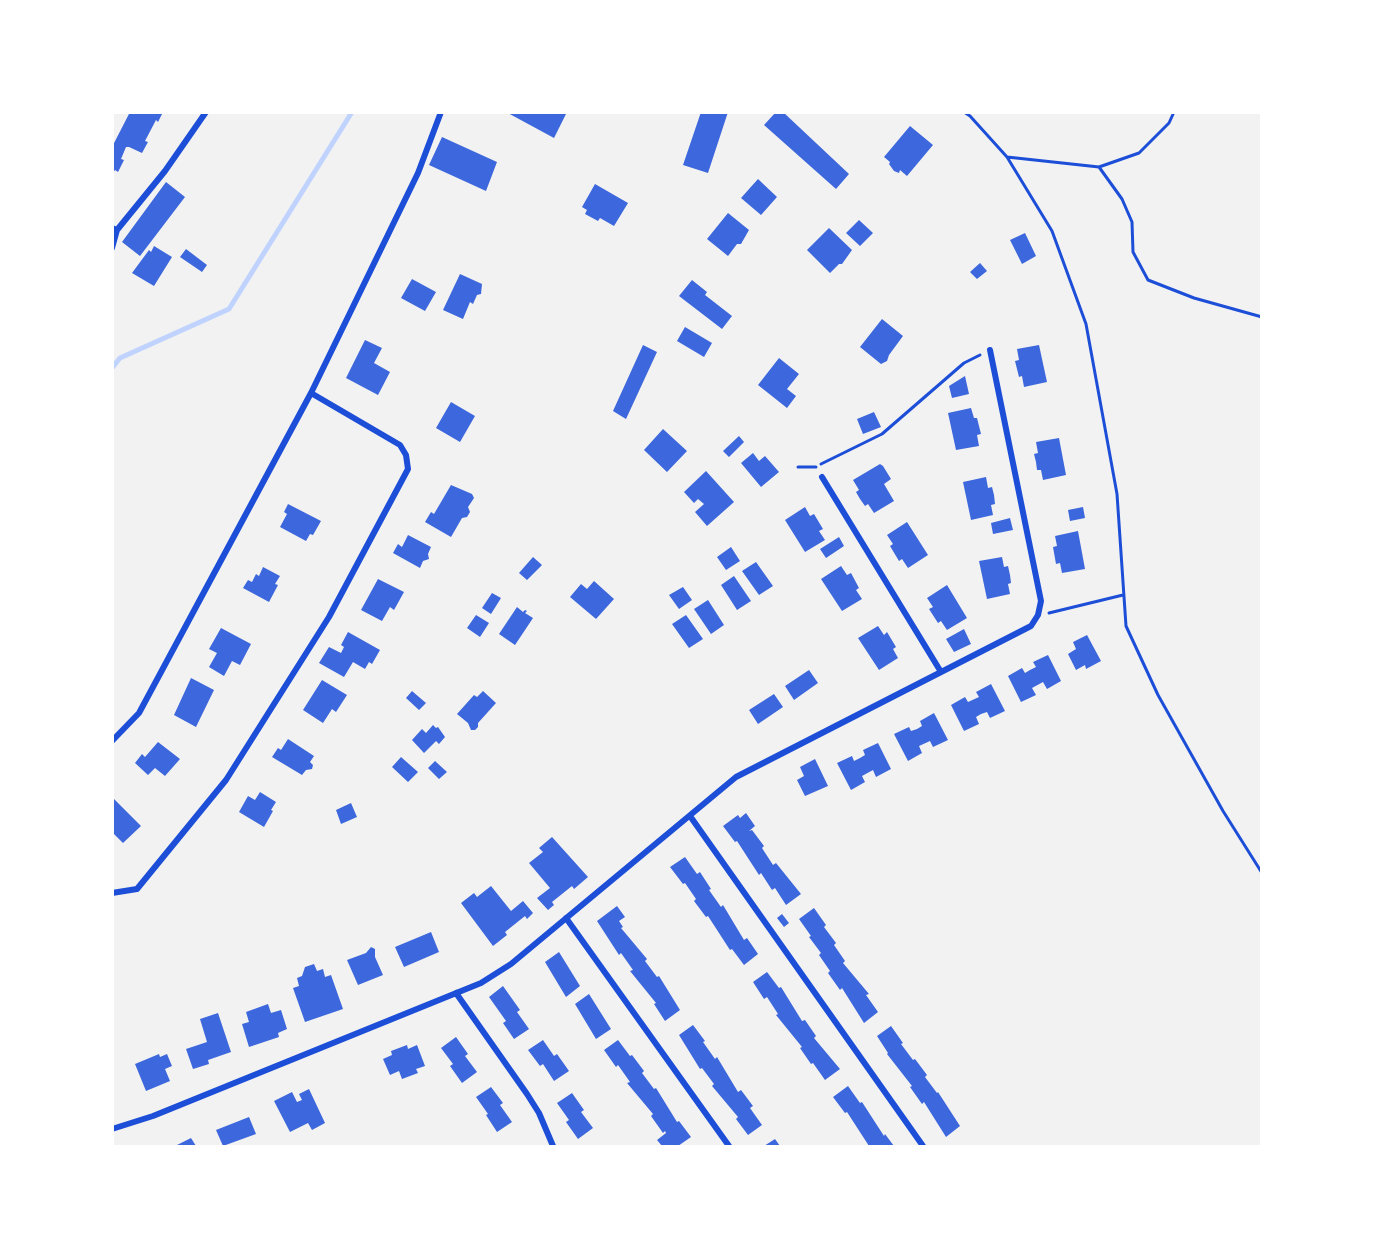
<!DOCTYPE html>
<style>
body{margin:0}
#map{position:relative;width:1374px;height:1259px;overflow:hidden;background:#f2f2f2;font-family:Inter,sans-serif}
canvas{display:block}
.frame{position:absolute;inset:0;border:114px solid #fff;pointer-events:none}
</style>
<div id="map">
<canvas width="1374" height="1259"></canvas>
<div class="frame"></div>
</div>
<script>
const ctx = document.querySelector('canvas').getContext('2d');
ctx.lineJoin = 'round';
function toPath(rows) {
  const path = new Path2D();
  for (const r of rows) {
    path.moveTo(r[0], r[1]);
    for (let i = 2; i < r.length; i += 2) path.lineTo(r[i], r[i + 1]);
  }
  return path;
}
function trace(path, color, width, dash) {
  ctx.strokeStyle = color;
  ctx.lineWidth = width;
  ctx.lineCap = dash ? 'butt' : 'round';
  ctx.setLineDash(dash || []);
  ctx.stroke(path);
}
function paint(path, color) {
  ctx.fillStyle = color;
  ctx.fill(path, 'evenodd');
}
trace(toPath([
 [112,368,120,358,229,309,352,112]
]), '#bfd3fe', 5);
paint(toPath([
 [130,112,163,112,158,122,156,120,145,141,148,142,142,153,129,147,126,147,121,159,124,160,118,172,115,170,112,174,112,147],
 [506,112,567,112,554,138],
 [701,112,728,112,708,173,683,165],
 [776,112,783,112,849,174,836,189,764,125],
 [910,126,933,145,907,176,900,170,899,173,894,171,889,164,890,162,884,157],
 [442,137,497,162,486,191,429,165],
 [758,179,777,197,761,215,741,198],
 [166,182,185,197,140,256,122,242],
 [595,184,628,203,614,226,600,218,598,221,585,214,587,210,582,207],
 [728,213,749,230,741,244,737,244,728,256,707,239],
 [859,220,873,233,860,246,846,233],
 [829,228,852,250,842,264,839,264,830,273,807,250],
 [1025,233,1036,256,1022,264,1010,240],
 [154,246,172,257,154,286,132,273,149,250,151,252],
 [186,249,207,265,202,272,180,257],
 [980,263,987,271,977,279,970,272],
 [460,274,482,284,481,294,477,295,473,304,470,302,463,319,443,310],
 [412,279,436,292,425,311,401,298],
 [692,280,707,292,705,295,732,316,722,329,679,296],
 [882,319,903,336,889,355,887,361,881,364,860,347],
 [685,327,712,343,704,357,677,341],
 [365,340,382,348,374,363,390,372,378,395,346,378],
 [643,345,657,352,626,419,613,411],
 [1039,345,1047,382,1024,387,1022,376,1019,377,1015,361,1019,360,1017,349],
 [779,358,799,374,787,389,796,396,787,408,758,385],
 [965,376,969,394,952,398,949,386],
 [451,402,475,416,460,442,436,428],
 [971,408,974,418,977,418,981,434,977,435,979,446,956,450,948,413],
 [874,412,881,427,863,434,857,419],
 [663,429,687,451,667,472,644,450],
 [739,436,744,442,729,457,723,451],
 [1059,438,1066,475,1043,480,1041,470,1037,470,1036,462,1034,454,1038,453,1036,442],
 [753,453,759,461,765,456,779,472,761,487,741,463],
 [880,464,883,466,891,479,884,484,894,501,874,513,868,504,865,506,860,499,856,492,859,490,853,480],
 [706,471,734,502,707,526,695,512,704,504,698,499,694,503,684,492],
 [986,477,988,488,992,487,994,495,995,504,991,505,993,515,971,520,963,482],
 [451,485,472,494,474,498,468,507,470,512,467,517,462,518,451,537,425,522,431,512,434,514],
 [288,504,321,521,313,535,310,534,306,541,280,527,287,514,284,512],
 [805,507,810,516,814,514,823,529,819,531,825,540,805,552,785,520],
 [1083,507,1085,518,1070,521,1068,510],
 [1010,518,1013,530,993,534,991,523],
 [907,522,928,555,908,568,902,559,899,561,890,546,893,544,887,535],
 [1078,531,1085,569,1062,573,1060,563,1056,564,1053,547,1057,546,1055,536],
 [408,535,431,547,428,554,429,559,423,561,420,568,393,553,398,544,402,547],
 [839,537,844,546,826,558,820,549],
 [731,547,740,561,726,570,717,557],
 [533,557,542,565,527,580,519,573],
 [1002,557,1004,567,1008,566,1010,575,1011,583,1008,584,1010,594,987,599,979,561],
 [756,562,773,586,759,595,742,571],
 [841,566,847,575,851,573,859,588,856,590,862,599,842,611,821,579],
 [263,567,280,576,275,584,278,585,269,602,243,588,248,580,252,582,256,574,259,576],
 [734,576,751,601,737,610,721,585],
 [378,579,404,592,394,610,390,607,382,621,361,610],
 [594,581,614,599,596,619,570,597,581,584,587,589],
 [947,585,967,618,947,630,941,621,938,623,929,609,933,607,927,598],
 [683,587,692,600,679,609,669,595],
 [492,593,501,598,491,614,482,608],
 [708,600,724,625,711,634,694,609],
 [517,607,523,612,525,610,527,611,525,613,533,618,515,645,499,634],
 [476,615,489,623,480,637,467,628],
 [686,615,703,639,689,648,672,624],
 [878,626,884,635,887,632,896,647,893,649,898,658,879,670,858,638],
 [221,628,251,644,240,665,232,661,224,676,209,667,217,653,209,649],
 [964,629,971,644,954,652,946,639],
 [348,632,380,650,372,664,369,662,365,669,353,662,344,677,319,663,329,647,341,653,344,647,341,645],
 [1087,635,1101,661,1086,669,1085,665,1076,670,1068,654,1076,649,1073,642],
 [1048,655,1061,681,1047,689,1043,682,1032,688,1036,695,1021,702,1008,676,1022,668,1025,673,1030,670,1036,667,1033,662],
 [809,670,818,683,794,700,785,686],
 [191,678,214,690,196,727,174,715],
 [322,680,347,695,336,712,332,709,323,723,303,710],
 [991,684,1005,711,990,718,987,712,981,714,976,717,979,724,964,731,951,705,965,697,968,702,979,697,976,692],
 [412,691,426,703,419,710,406,698],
 [483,691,496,703,478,723,478,727,475,730,471,730,468,723,457,714,474,695,477,697],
 [774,694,783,707,758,724,749,710],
 [934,713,948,740,933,747,930,741,919,746,922,753,908,761,894,734,909,727,911,731,917,729,922,726,920,721],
 [433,725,436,728,438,727,445,737,439,744,436,741,424,753,412,740,422,729,426,733],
 [288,739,314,756,310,762,313,765,312,769,306,770,302,775,272,757,278,748,281,750],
 [158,742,180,759,165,776,155,768,148,775,135,763,142,754,145,757],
 [878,743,891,769,876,777,873,770,862,776,865,782,851,790,837,763,852,756,854,761,860,758,865,755,863,750],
 [401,757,418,772,408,782,392,767],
 [815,759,828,786,805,796,797,780,804,776,800,767],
 [435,761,447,772,439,779,428,768],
 [260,792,276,802,271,810,273,811,264,827,239,812,248,796,255,800],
 [112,797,141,826,123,843,112,832],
 [351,803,357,817,341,824,336,810],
 [746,813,755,826,749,831,752,830,764,846,762,848,773,865,776,863,801,894,786,905,775,888,772,890,761,873,759,875,737,841,735,842,723,826,738,815,740,818],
 [552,837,588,877,574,889,572,886,552,902,554,905,548,910,537,898,550,888,529,863,543,852,539,848],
 [685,857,697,874,700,872,711,889,709,890,721,907,723,905,744,940,747,938,758,954,744,965,732,949,730,950,708,916,706,917,694,901,696,899,685,883,683,884,670,867],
 [491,886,511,911,523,901,533,913,527,919,525,916,505,932,507,935,493,946,461,903,474,893,477,897],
 [617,906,625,917,619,921,623,927,621,928,647,959,645,961,657,977,659,976,680,1010,665,1021,654,1004,656,1003,630,971,633,970,621,953,619,955,597,921],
 [814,908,826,925,824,927,836,943,834,945,845,961,843,963,869,994,866,995,878,1012,864,1023,842,988,840,990,828,973,830,971,819,955,821,953,809,937,811,936,799,919],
 [782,914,789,923,784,927,777,918],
 [431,932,439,952,404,967,395,947],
 [371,947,375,949,375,957,383,975,358,985,347,960,366,953],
 [559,952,580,986,566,997,545,962],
 [314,964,317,971,323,969,325,977,331,975,343,1009,305,1022,293,988,299,986,297,978,302,976,305,967],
 [767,972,779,988,781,987,802,1021,805,1020,816,1036,814,1038,840,1069,825,1080,813,1063,811,1064,800,1048,802,1047,776,1015,778,1014,767,997,764,999,753,982],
 [503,986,520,1010,517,1012,529,1029,514,1039,503,1023,506,1021,489,997],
 [589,994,611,1029,596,1039,575,1004],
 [268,1004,271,1013,281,1010,287,1029,278,1033,279,1037,249,1047,242,1024,249,1022,246,1012],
 [218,1013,231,1052,208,1060,209,1064,193,1069,186,1049,207,1042,200,1019],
 [693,1025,705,1041,703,1042,715,1059,717,1057,738,1092,741,1090,753,1106,750,1108,762,1125,748,1135,736,1119,738,1117,712,1086,714,1084,702,1068,700,1069,679,1035],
 [891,1026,903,1043,901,1044,913,1060,915,1059,927,1075,925,1077,937,1093,938,1092,960,1126,946,1137,924,1102,922,1104,910,1087,912,1086,887,1054,888,1053,877,1036],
 [456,1037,468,1054,465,1056,477,1072,462,1083,450,1066,453,1064,441,1048],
 [543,1040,554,1056,557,1054,569,1071,554,1081,543,1064,540,1066,528,1050],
 [618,1040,630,1056,632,1055,644,1071,642,1073,654,1089,656,1088,677,1122,679,1121,691,1137,678,1146,662,1146,657,1140,666,1133,665,1131,663,1133,651,1116,653,1114,627,1083,630,1082,618,1065,616,1067,604,1050],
 [407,1045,408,1049,417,1045,425,1066,416,1069,418,1073,402,1079,399,1071,390,1075,383,1059,392,1055,391,1051],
 [159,1054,160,1057,167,1054,172,1066,165,1069,170,1081,146,1091,135,1064],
 [848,1086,860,1103,862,1102,884,1136,885,1134,894,1146,869,1146,847,1112,845,1113,833,1097],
 [491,1087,503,1103,500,1105,512,1122,497,1132,486,1115,488,1114,476,1097],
 [309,1089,325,1123,312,1130,308,1123,290,1132,274,1101,292,1092,297,1102,302,1100,299,1094],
 [572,1093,584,1110,581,1112,593,1128,578,1139,566,1122,569,1120,557,1103],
 [249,1117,256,1134,223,1146,216,1130],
 [191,1138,196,1146,175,1146],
 [775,1139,780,1146,764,1146]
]), '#3d67dc');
trace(toPath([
 [964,112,970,116,1007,157,1052,231,1086,324,1117,494,1126,626,1158,695,1223,811,1262,873],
 [1007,157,1099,167,1139,153,1169,123,1174,112],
 [1099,167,1122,199,1132,222,1133,252,1148,280,1194,298,1262,317],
 [821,464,882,434,964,363,980,355],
 [798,467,816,467],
 [1049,613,1123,595]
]), '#1d4ed8', 3);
trace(toPath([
 [112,228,117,230,165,171,206,112],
 [112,248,117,230],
 [822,477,941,672],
 [112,741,139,713,311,393,418,173,441,112],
 [690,816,923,1146],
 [112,893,137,889,226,780,329,617,408,469,406,455,400,445,311,393],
 [566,918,729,1146],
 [456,993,527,1094,539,1113,553,1146],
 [112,1129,153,1116,481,983,511,964,736,777,1031,626,1038,615,1041,601,990,350]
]), '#1d4ed8', 6);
</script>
